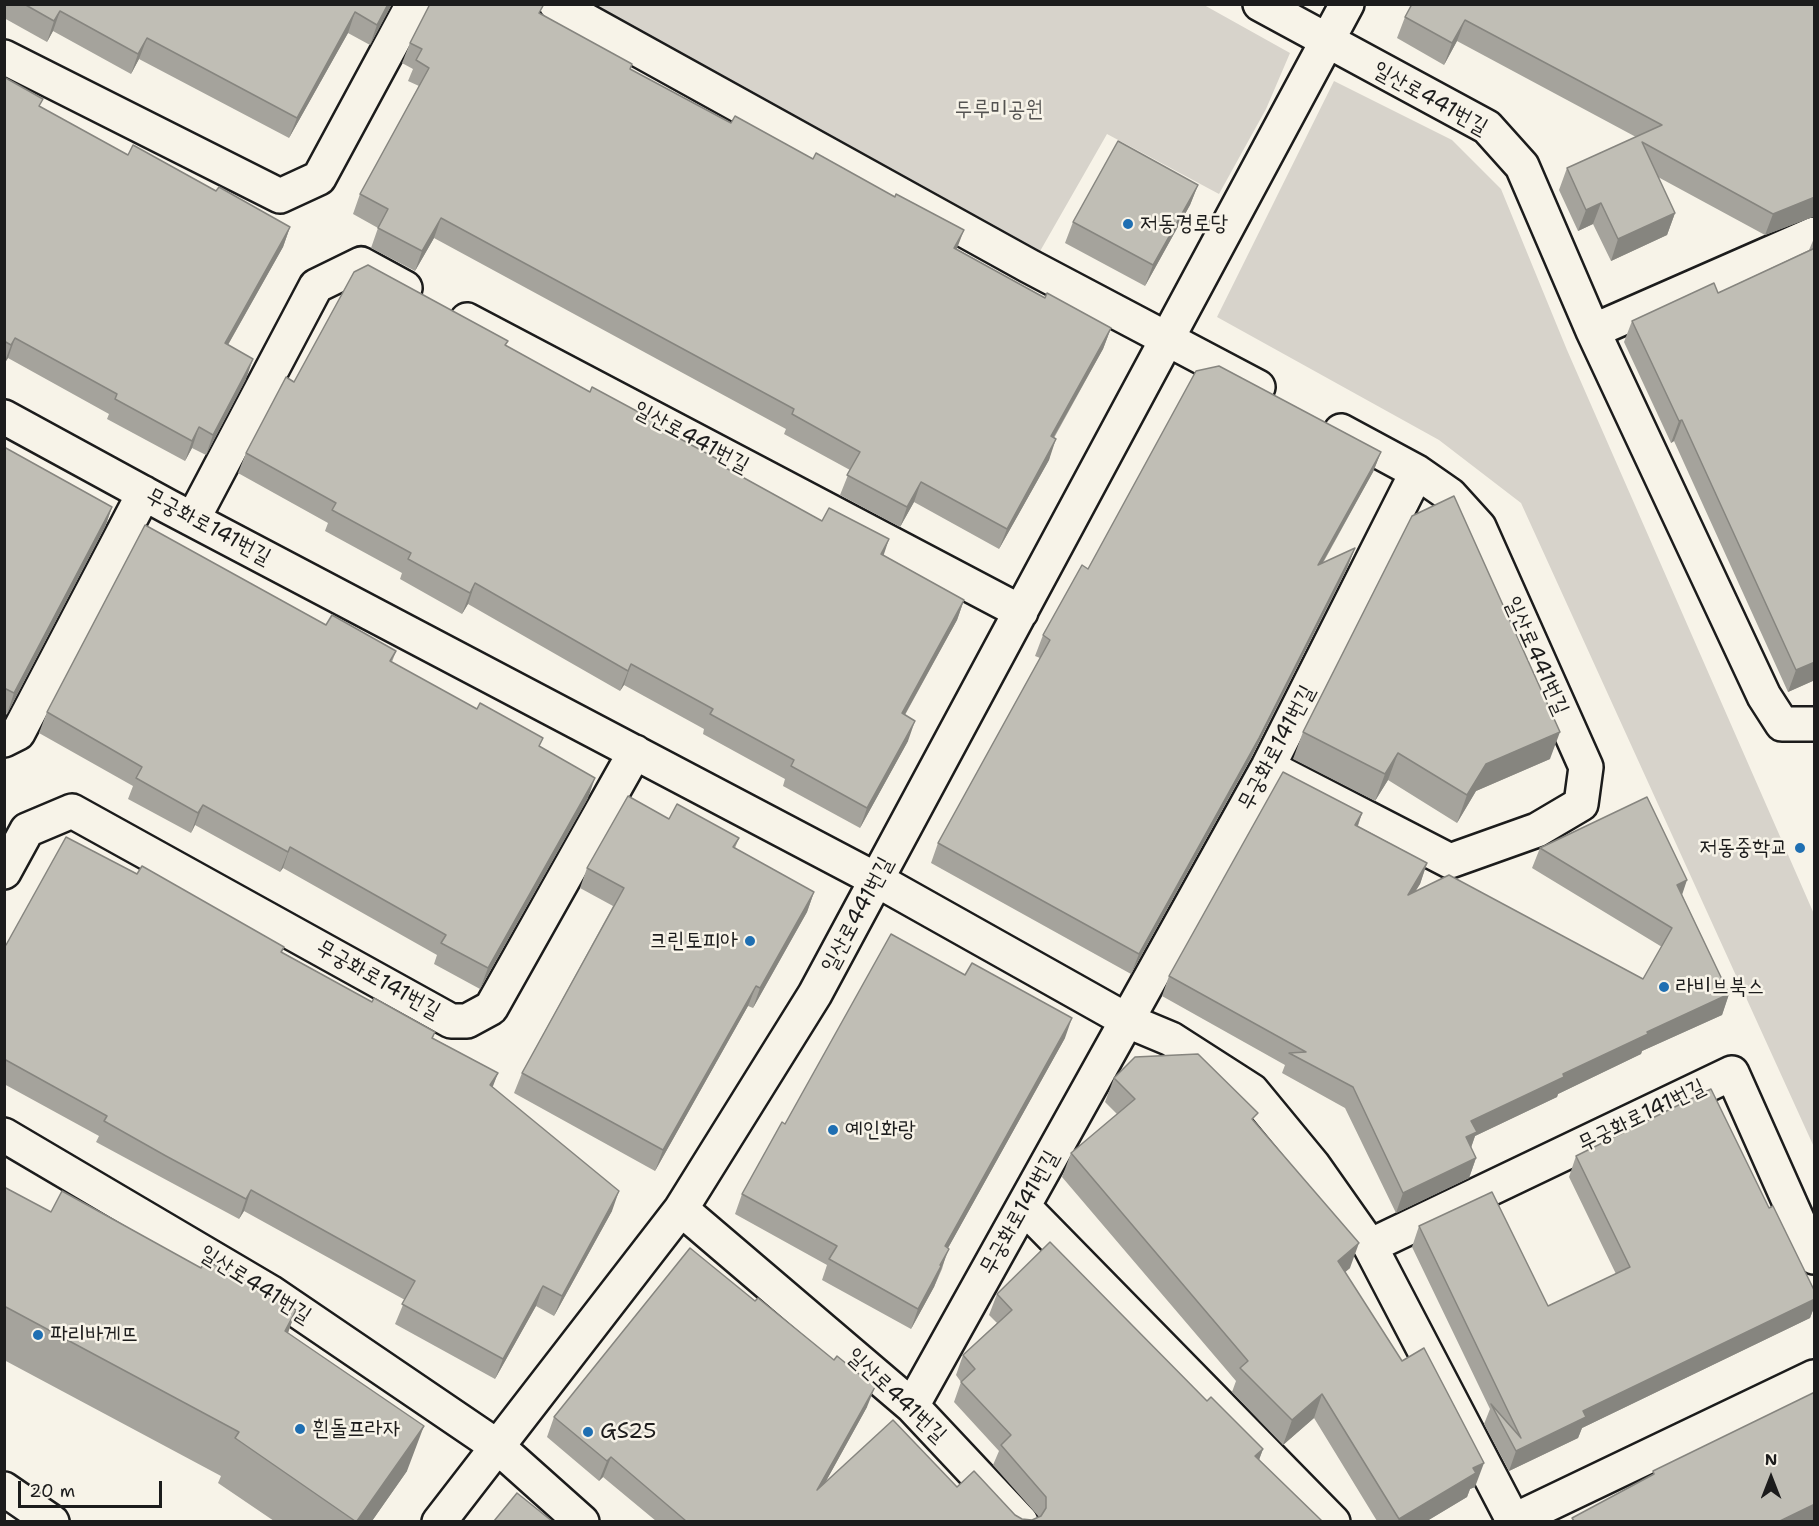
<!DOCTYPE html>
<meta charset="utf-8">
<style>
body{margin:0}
#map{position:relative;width:1819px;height:1526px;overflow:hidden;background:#f7f3e8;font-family:"Shantell Sans",sans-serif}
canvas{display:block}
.frame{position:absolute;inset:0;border:6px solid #1c1c1c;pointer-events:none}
.north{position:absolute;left:1741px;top:1448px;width:60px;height:60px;-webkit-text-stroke:4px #f7f3e8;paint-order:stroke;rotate:0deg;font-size:16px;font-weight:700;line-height:24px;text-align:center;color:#1c1c1c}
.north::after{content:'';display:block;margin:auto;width:21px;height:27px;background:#1c1c1c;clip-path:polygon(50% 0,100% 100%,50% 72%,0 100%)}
.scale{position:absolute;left:18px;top:1481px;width:144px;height:27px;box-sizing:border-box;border:3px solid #1c1c1c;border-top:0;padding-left:8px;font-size:18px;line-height:21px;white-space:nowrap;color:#1c1c1c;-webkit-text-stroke:4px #f7f3e8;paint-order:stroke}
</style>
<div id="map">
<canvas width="1819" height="1526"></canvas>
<div class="frame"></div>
<div class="north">N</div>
<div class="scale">20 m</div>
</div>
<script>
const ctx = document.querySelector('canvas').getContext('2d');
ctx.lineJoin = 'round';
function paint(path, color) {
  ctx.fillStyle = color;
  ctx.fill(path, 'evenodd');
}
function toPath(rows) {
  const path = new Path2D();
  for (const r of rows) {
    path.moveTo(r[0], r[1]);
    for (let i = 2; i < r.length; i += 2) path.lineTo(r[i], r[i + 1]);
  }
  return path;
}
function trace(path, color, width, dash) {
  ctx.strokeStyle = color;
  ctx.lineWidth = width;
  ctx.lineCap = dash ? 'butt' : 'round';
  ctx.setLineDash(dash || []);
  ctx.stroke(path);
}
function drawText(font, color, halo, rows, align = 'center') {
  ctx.font = font + ' "Shantell Sans","Poor Story",sans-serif';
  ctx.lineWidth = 5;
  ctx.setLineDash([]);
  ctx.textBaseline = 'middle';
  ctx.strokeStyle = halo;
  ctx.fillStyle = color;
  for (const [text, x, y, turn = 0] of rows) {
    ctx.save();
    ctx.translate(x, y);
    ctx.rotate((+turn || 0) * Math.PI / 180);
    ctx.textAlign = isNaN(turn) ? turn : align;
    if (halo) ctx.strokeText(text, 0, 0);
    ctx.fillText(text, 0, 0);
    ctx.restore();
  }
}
paint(toPath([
 [593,5,1204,5,1290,53,1266,109,1219,194,1107,134,1039,253],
 [1334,81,1452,140,1501,189,1567,350,1814,914,1814,1147,1521,503,1439,440,1217,317]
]), '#d7d3cb');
const minor = toPath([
 [556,4,1029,266,1258,387],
 [1260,4,1487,127,1522,166,1593,331,1764,696,1782,724,1814,724],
 [4,57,280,196,319,178,413,4],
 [467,320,1021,612],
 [1593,331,1814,234],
 [4,417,169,507,877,880,1128,1021,1171,1039,1252,1091,1313,1165,1370,1246,1514,1522],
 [193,519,316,286,361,264,405,288],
 [4,740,18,733,144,493],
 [1268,767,1450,861,1537,830,1581,804,1586,767,1479,527,1450,495,1417,472,1341,431],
 [4,872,27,830,72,811,451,1021,467,1021,491,1008,635,752],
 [4,1135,270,1292,498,1447,582,1522],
 [1024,1207,1333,1522],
 [681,1209,912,1406,1021,1522],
 [1370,1246,1732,1073,1814,1257],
 [912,1406,1268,767,1417,472],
 [439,1522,681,1209,815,994,1347,4],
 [1511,1522,1814,1377]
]);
const major = toPath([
 [4,1489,52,1522]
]);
trace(minor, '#1c1c1c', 38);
trace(major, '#1c1c1c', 38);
trace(minor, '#f7f3e8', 33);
trace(major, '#f7f3e8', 33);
paint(toPath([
 [4,4,392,4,370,45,348,33,289,138,139,59,131,74,53,31,47,42,4,18],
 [1815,4,1815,216,1765,235,1658,177,1675,213,1667,235,1611,261,1593,224,1578,231,1559,190,1567,168,1636,137,1457,41,1444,65,1397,38,1405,17],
 [541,15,630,69,957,249,1045,298,1111,328,1103,349,1054,438,1049,460,999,549,914,502,900,527,840,495,850,470,784,434,786,429,434,238,415,271,371,248,378,228,353,214,360,194,419,86,408,81,413,69,402,63,410,43],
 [4,77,40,107,128,155,216,191,290,227,283,247,228,345,246,379,206,455,192,448,185,461,107,419,109,414,8,358,4,364],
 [1198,185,1190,205,1145,286,1065,243,1073,222],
 [1815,236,1815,680,1788,692,1674,441,1671,443,1624,342,1632,321,1718,293,1809,250],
 [506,346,590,392,656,425,727,469,964,600,957,620,905,715,908,741,860,828,783,786,785,779,703,734,704,729,624,685,620,691,468,604,462,614,400,579,402,573,325,531,328,523,238,473,246,453,294,382],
 [4,447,112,507,105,527,7,714,4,712],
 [1381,452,1373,472,1323,563,1355,548,1347,568,1251,758,1131,974,931,863,938,843,1040,658,1035,656,1043,635,1088,569],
 [326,625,396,651,392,662,540,747,588,798,480,989,434,964,437,955,283,868,280,872,195,825,191,833,128,799,133,786,39,733,47,712],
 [1303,732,1550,759,1476,791,1457,823,1388,780,1375,801,1293,759],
 [1362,813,1358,826,1427,863,1420,884,1415,891,1643,979,1662,947,1532,868,1540,848,1682,895,1729,994,1722,1015,1642,1051,1641,1054,1558,1094,1557,1097,1475,1136,1471,1148,1476,1158,1469,1178,1396,1213,1345,1108,1282,1073,1285,1065,1162,996,1169,976],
 [669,819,739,838,735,848,814,892,807,912,753,1008,748,1006,655,1171,514,1093,522,1073,613,906,580,888,587,868],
 [137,874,284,947,282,952,372,1002,435,1032,433,1038,498,1073,492,1087,612,1211,554,1316,536,1306,495,1379,395,1324,405,1300,244,1211,239,1219,159,1176,96,1142,99,1136,4,1084,4,944,6,945],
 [1065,1038,948,1248,942,1269,934,1287,911,1329,822,1280,827,1265,735,1214,742,1194,785,1124],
 [1114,1078,1255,1122,1350,1268,1345,1272,1475,1487,1470,1489,1467,1497,1427,1521,1377,1521,1314,1418,1283,1445,1232,1392,1236,1381,1062,1177,1071,1153,1117,1114,1105,1102],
 [1576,1156,1769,1208,1815,1292,1815,1305,1810,1318,1582,1428,1578,1438,1509,1471,1484,1424,1490,1409,1412,1247,1419,1226,1548,1306,1616,1274,1569,1177],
 [4,1187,51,1212,201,1268,296,1310,288,1333,407,1471,372,1521,274,1521,218,1483,221,1476,4,1360],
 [997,1294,1207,1401,1263,1449,1259,1460,1322,1521,656,1521,603,1477,599,1481,547,1437,554,1417,867,1407,825,1483,957,1487,1015,1515,1022,1519,1032,1520,1039,1517,993,1465,999,1451,954,1402,961,1382,956,1375,963,1355,997,1323,989,1315]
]), '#a5a39c');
paint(toPath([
 [388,4,392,4,370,45,377,25],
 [60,11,53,31,47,42,54,21],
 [355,12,348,33,289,138,297,118],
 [1465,20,1457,41,1444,65,1452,43],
 [147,38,139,59,131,74,138,54],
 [1198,185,1190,205,1145,286,1153,265],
 [1815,197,1815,216,1765,235,1773,214],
 [1601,203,1593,224,1578,231,1586,210],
 [1675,213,1667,235,1611,261,1618,239],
 [441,218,434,238,415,271,422,251],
 [290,227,283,247,217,364,225,343],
 [964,230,956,251,954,248],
 [1111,328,1103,349,1043,456,1051,436],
 [15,338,8,358,4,364,11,345],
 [253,359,246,379,206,455,213,435],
 [1682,420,1674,441,1671,443,1679,421],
 [199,427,192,448,185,461,192,441],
 [1056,439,1049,460,999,549,1007,529],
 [1381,452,1373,472,1310,585,1318,565],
 [921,482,914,502,900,527,907,507],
 [112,507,105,527,7,714,14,693],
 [889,539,882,560,881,554],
 [1355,548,1347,568,1251,758,1131,974,1139,954],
 [475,583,468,604,462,614,470,593],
 [964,600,957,620,894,734,902,713],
 [1815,662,1815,680,1788,692,1796,670],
 [631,664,624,685,620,691,628,671],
 [915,721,908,741,860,828,867,808],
 [1560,732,1550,759,1476,791,1457,823,1467,795,1486,764],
 [1398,753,1388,780,1375,801,1385,774],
 [595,778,588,798,480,989,488,968],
 [203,805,195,825,191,833,198,813],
 [1362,813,1355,833,1355,825],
 [290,847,283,868,280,872],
 [1427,863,1420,884,1401,915,1408,895],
 [1687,880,1680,901,1677,885],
 [814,892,807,912,753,1008,760,988],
 [756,986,748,1006,655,1171,663,1150],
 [1729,994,1722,1015,1642,1051,1641,1054,1558,1094,1557,1097,1475,1136,1469,1153,1459,1158,1471,1121,1647,1032],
 [1072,1018,1065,1038,938,1266,945,1246],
 [498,1073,490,1094,490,1085],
 [1476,1158,1469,1178,1396,1213,1403,1193],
 [251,1190,244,1211,239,1219,246,1199],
 [619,1191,612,1211,554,1316,562,1296],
 [1359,1243,1350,1268,1329,1286,1338,1261],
 [949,1249,934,1287,911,1329,918,1309],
 [543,1286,536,1306,495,1379,503,1359],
 [1815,1299,1815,1305,1810,1318,1582,1428,1578,1438,1509,1471,1516,1451,1583,1411],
 [296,1310,280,1355,285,1331],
 [875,1387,867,1407,810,1510,817,1490],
 [1322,1394,1314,1418,1283,1445,1292,1420],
 [424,1426,407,1471,372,1521,357,1521],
 [1263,1449,1255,1470,1255,1456],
 [611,1457,603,1477,599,1481,607,1461],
 [1484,1463,1475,1487,1470,1489,1467,1497,1427,1521,1398,1521,1399,1519,1473,1468],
 [1815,1504,1815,1520,1813,1521,1780,1521]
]), '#86857f');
const building = toPath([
 [24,4,388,4,377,25,355,12,297,118,147,38,138,54,60,11,54,21,24,4],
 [430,4,544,4,539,13,632,64,630,69,731,123,735,116,813,159,816,153,895,197,896,194,964,230,954,248,1045,298,1047,293,1111,328,1051,436,1056,439,1007,529,921,482,907,507,847,475,860,452,792,414,794,409,441,218,422,251,378,228,388,209,360,194,429,68,416,60,422,49,410,43,430,4],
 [1412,4,1815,4,1815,197,1773,214,1642,142,1675,213,1618,239,1601,203,1586,210,1567,168,1662,125,1465,20,1452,43,1405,17,1412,4],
 [4,77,43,99,39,106,128,155,133,145,216,191,219,187,290,227,225,343,253,359,213,435,199,427,192,441,115,399,117,394,15,338,11,345,4,341,4,77],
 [1118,141,1198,185,1153,265,1073,222,1118,141],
 [1815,248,1815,662,1796,670,1682,420,1679,421,1632,321,1714,283,1718,293,1815,248],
 [368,265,508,341,505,345,590,392,592,387,657,422,655,425,728,465,726,468,822,521,829,508,889,539,881,554,964,600,902,713,915,721,867,808,791,766,794,760,710,714,713,709,631,664,628,671,475,583,470,593,408,559,411,553,332,510,336,503,246,453,286,377,294,382,354,272,368,265],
 [1219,366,1381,452,1318,565,1355,548,1259,738,1139,954,938,843,1050,640,1043,635,1082,565,1088,569,1196,371,1219,366],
 [4,447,112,507,14,693,4,688,4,447],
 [1454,496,1560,732,1486,764,1467,795,1398,753,1385,774,1303,732,1412,516,1454,496],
 [145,525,326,625,332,615,396,651,390,661,477,709,480,703,543,738,539,746,595,778,488,968,441,943,446,935,290,847,288,852,203,805,198,813,136,778,142,767,47,712,145,525],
 [1283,772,1362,813,1355,825,1427,863,1408,895,1449,875,1643,979,1672,928,1540,848,1647,797,1687,880,1677,885,1729,994,1647,1032,1648,1034,1563,1074,1564,1077,1471,1121,1477,1132,1466,1137,1476,1158,1403,1193,1353,1087,1289,1053,1306,1052,1169,976,1283,772],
 [628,796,669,819,677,804,739,838,733,847,814,892,760,988,756,986,663,1150,522,1073,624,888,587,868,628,796],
 [66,837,137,874,142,866,284,947,281,952,372,1002,374,998,435,1032,432,1038,498,1073,490,1085,619,1191,562,1296,543,1286,503,1359,402,1304,415,1281,251,1190,246,1199,166,1156,104,1121,107,1116,4,1059,4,944,6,945,66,837],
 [891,934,965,975,972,963,1072,1018,945,1246,949,1249,940,1265,941,1266,918,1309,829,1259,837,1246,742,1194,782,1122,785,1124,891,934],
 [1198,1054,1258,1113,1252,1119,1359,1243,1338,1261,1402,1361,1424,1348,1484,1463,1473,1468,1476,1473,1399,1519,1322,1394,1292,1420,1240,1368,1248,1361,1071,1153,1135,1099,1114,1078,1135,1057,1198,1054],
 [1711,1089,1769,1208,1773,1206,1815,1292,1815,1299,1583,1411,1586,1417,1516,1451,1491,1404,1521,1438,1419,1226,1492,1192,1548,1306,1630,1267,1576,1156,1711,1089],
 [4,1187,51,1212,62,1191,201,1268,206,1260,296,1310,285,1331,424,1426,357,1521,355,1521,235,1438,239,1432,4,1306,4,1187],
 [1050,1242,1207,1401,1211,1397,1263,1449,1255,1456,1322,1521,686,1521,611,1457,607,1461,554,1417,690,1248,755,1301,758,1298,834,1360,837,1356,875,1387,817,1490,893,1420,957,1487,974,1471,1015,1515,1022,1519,1032,1520,1041,1516,1046,1508,1046,1497,1001,1445,1011,1435,961,1382,975,1369,963,1355,1012,1310,997,1294,1050,1242],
 [1815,1392,1815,1504,1780,1521,1574,1521,1572,1518,1654,1474,1653,1471,1815,1392],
 [517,1493,552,1521,494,1521,517,1493]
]);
paint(building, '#c0beb5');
trace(building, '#86857f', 1.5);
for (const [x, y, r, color] of [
 [1128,224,6,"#1f6fb2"],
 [1800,848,6,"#1f6fb2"],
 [750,941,6,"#1f6fb2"],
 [1664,987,6,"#1f6fb2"],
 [833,1130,6,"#1f6fb2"],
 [38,1335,6,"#1f6fb2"],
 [300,1429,6,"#1f6fb2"],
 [588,1432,6,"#1f6fb2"]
]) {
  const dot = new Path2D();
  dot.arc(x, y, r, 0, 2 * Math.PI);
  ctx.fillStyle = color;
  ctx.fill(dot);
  trace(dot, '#f7f3e8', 2);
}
drawText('22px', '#1c1c1c', '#f7f3e8', [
 ["일산로441번길",1430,99,29],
 ["일산로441번길",691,438,28],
 ["무궁화로141번길",208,527,28],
 ["일산로441번길",1536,656,66],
 ["무궁화로141번길",1277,748,-62],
 ["일산로441번길",858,915,-62],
 ["무궁화로141번길",378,980,29],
 ["무궁화로141번길",1642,1116,-26],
 ["무궁화로141번길",1020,1213,-61],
 ["일산로441번길",255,1285,32],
 ["일산로441번길",896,1396,43]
]);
drawText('22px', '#545351', '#f7f3e8', [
 ["두루미공원",999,110]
]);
drawText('22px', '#1c1c1c', '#f7f3e8', [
 ["저동경로당",1140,224],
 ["저동중학교",1788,848,"right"],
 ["크린토피아",738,941,"right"],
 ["라비브북스",1676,987],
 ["예인화랑",845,1130],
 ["파리바게뜨",50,1335],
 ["흰돌프라자",312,1429],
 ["GS25",600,1432]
], 'left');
</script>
